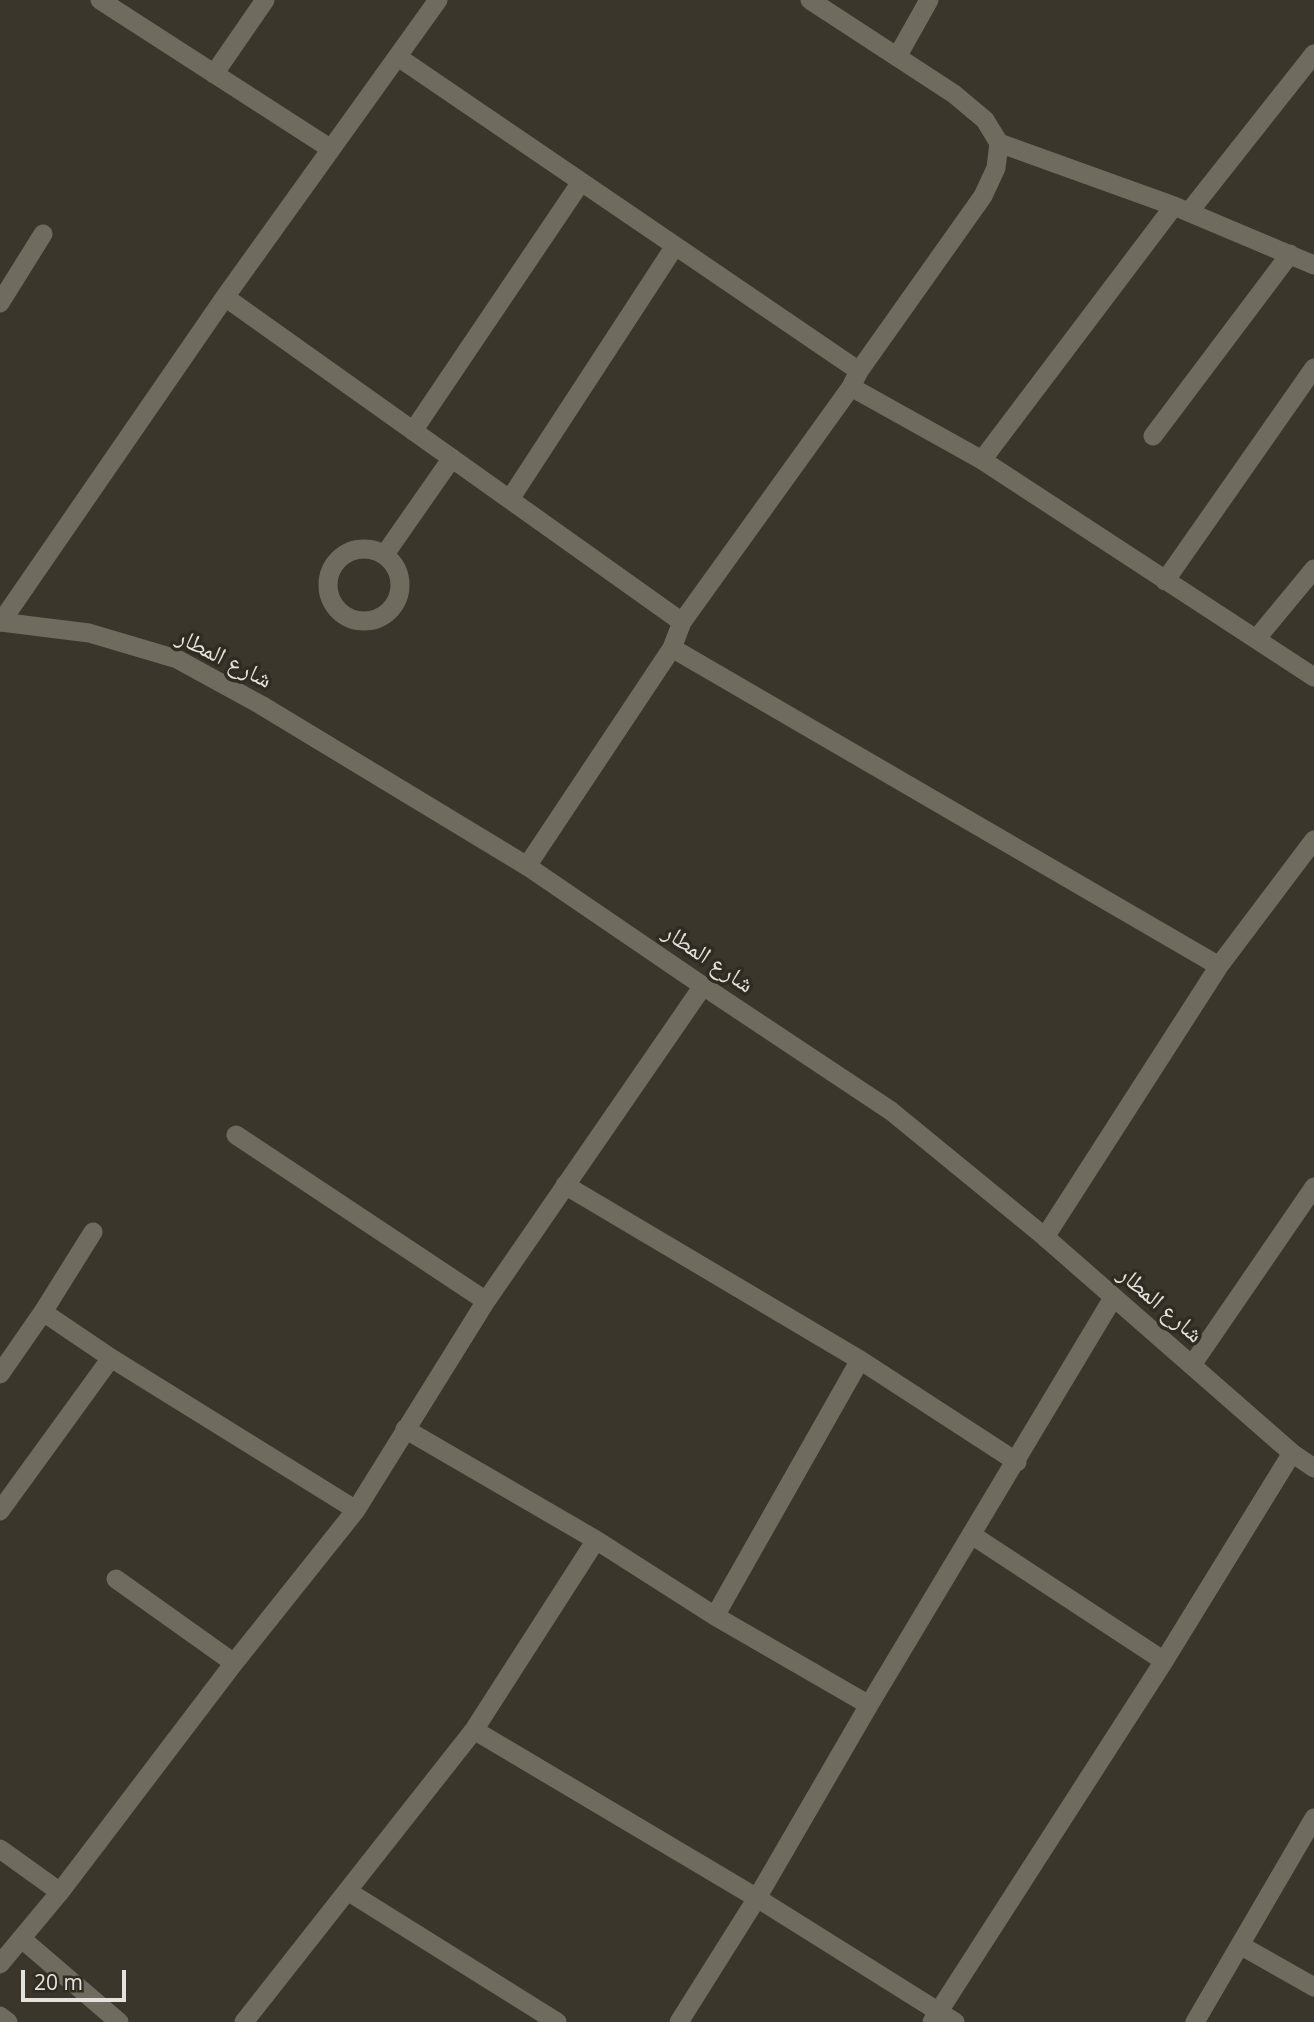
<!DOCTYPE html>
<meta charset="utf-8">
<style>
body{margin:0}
#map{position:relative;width:1314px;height:2022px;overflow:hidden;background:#3a362c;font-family:"Open Sans",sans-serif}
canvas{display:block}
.scale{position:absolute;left:21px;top:1970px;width:105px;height:32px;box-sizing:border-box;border:4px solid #e4e2dc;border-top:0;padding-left:9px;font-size:21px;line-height:24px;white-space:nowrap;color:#e4e2dc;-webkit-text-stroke:5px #302c22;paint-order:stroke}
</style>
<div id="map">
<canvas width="1314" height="2022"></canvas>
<div class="scale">20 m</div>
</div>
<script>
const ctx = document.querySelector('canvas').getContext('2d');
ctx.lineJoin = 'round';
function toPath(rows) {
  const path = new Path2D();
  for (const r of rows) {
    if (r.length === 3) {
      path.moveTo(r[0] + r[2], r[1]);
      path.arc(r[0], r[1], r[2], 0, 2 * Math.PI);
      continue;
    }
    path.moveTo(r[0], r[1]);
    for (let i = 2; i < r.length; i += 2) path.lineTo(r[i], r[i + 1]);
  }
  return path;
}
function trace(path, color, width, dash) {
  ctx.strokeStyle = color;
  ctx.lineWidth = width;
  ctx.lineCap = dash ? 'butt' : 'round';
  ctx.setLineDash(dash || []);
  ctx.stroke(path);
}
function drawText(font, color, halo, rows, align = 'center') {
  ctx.font = font + ' "Open Sans","Noto Naskh Arabic",sans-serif';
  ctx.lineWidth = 7;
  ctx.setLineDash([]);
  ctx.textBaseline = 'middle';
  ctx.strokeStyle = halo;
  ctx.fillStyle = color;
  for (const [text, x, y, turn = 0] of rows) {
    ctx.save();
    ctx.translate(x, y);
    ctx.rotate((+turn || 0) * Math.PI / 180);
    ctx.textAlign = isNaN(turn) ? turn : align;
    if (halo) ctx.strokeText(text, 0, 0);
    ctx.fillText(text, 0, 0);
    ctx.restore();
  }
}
trace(toPath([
 [100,0,331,149],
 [398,57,859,371],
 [897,57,929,0],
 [214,74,265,0],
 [999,143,1174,206,1314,265],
 [1189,212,1314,54],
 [225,297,682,622],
 [0,303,43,234],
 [851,387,982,460,1314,677],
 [413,431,581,182],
 [1153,436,1290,254],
 [982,460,1174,206],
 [510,499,675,246],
 [364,585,36],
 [385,554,452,458],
 [1165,581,1314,368],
 [1,622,225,297,438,0],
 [1257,638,1314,569],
 [672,648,1219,966],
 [527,866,672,648,682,622,851,387,859,371,983,196,996,168,999,143,985,120,954,94,810,0],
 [236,1135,486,1301],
 [565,1185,860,1360,1017,1462],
 [1045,1237,1219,966,1314,840],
 [43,1312,111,1358,356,1510],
 [1192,1365,1314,1187],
 [0,1374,43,1312,93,1232],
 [405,1429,596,1540,715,1616,869,1705],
 [0,1511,111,1358],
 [972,1535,1164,1661],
 [116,1579,234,1663],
 [715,1616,860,1360],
 [474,1730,757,1898,955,2022],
 [0,1849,60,1892],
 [349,1892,557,2022],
 [22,1939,119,2022],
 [1240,1945,1314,1987],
 [0,1964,60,1892,234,1663,356,1510,486,1301,703,986],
 [0,2016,8,2022],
 [244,2022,474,1730,596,1540],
 [679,2022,757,1898,869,1705,1113,1298],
 [932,2022,1164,1661,1292,1453],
 [1195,2022,1314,1818]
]), '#6f6b5f', 19);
trace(toPath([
 [0,622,89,633,177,659,261,705,527,866,703,986,891,1111,1045,1237,1292,1453,1314,1468]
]), '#6f6b5f', 19);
drawText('24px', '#e4e2dc', '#302c22', [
 ["شارع المطار",224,659,27],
 ["شارع المطار",708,959,34],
 ["شارع المطار",1160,1305,41]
]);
</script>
